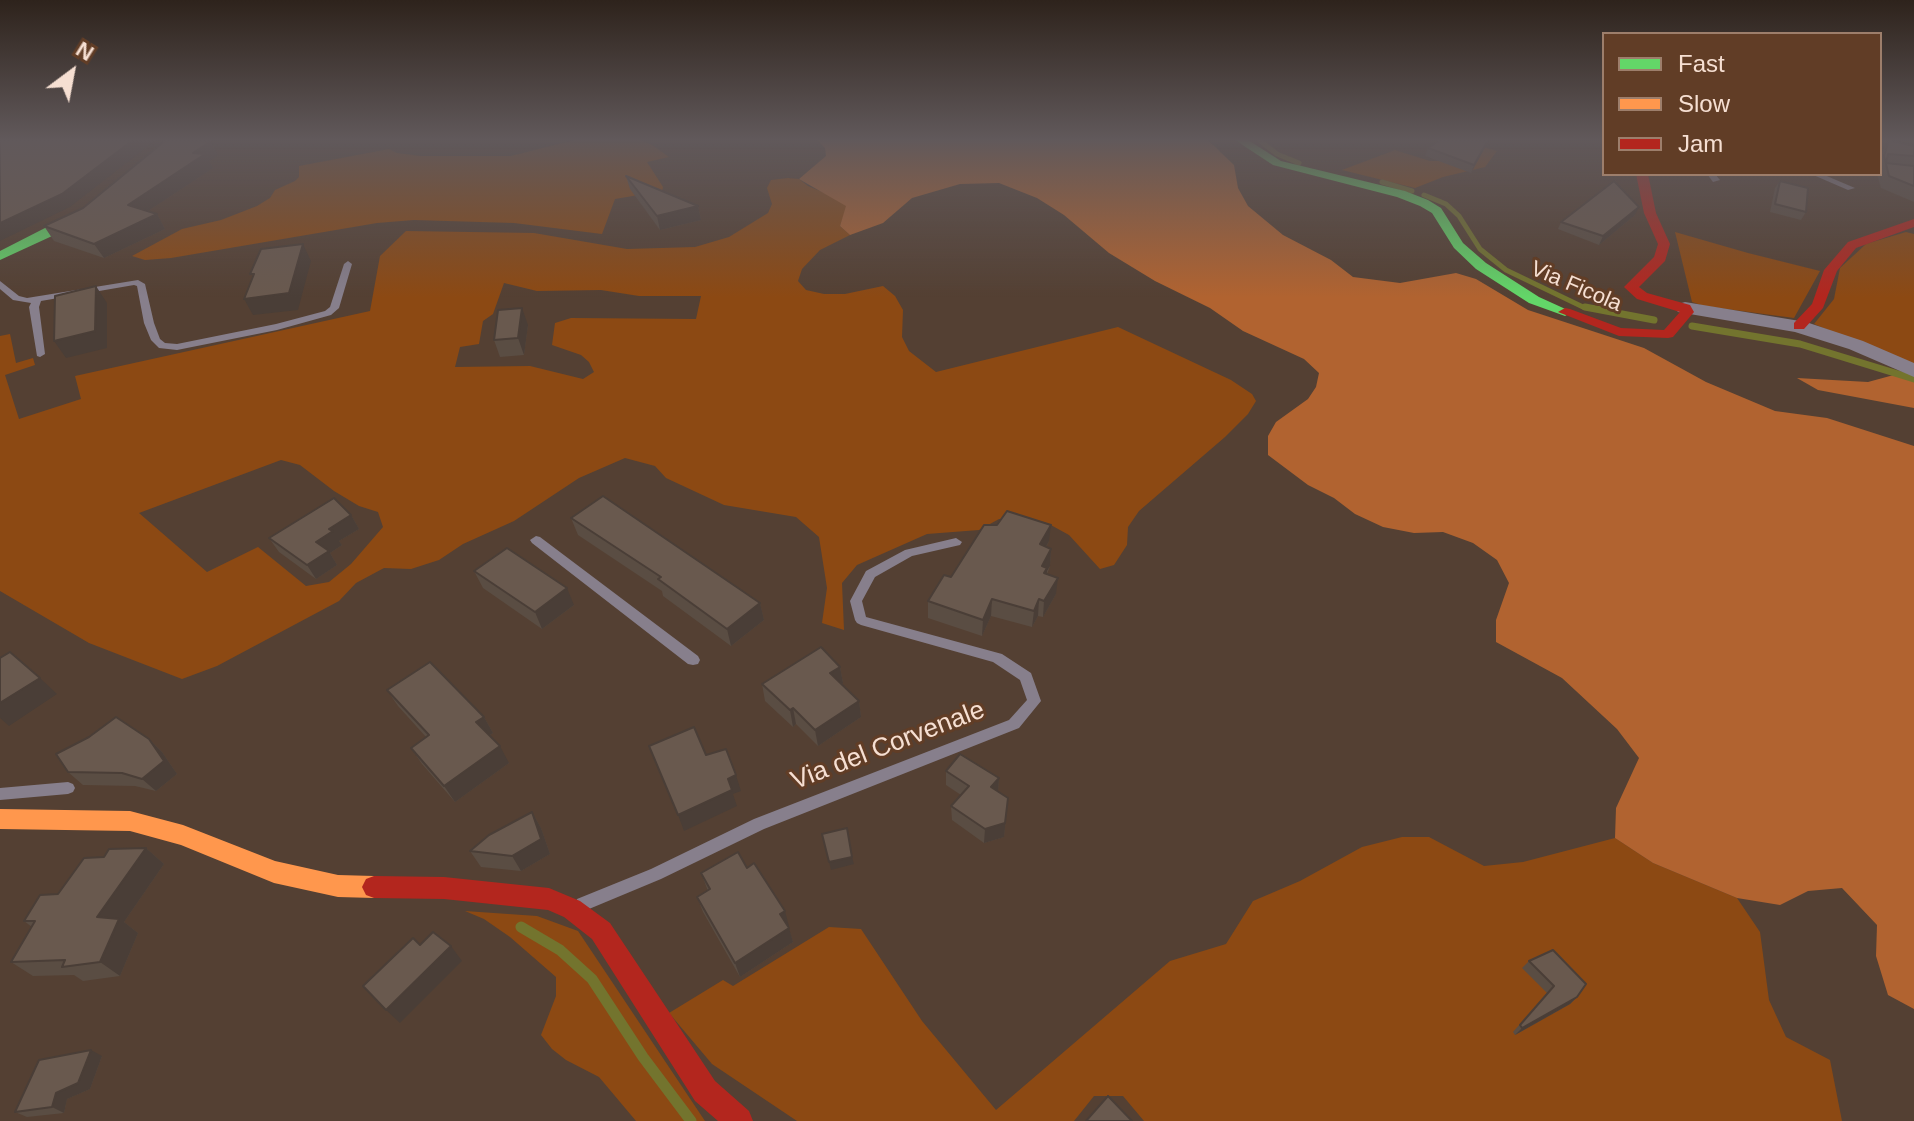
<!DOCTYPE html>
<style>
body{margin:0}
#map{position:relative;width:1914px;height:1121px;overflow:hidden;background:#544033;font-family:Arial,sans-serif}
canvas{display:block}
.legend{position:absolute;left:1602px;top:32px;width:280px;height:144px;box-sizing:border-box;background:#613d26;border:2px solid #9d7e6b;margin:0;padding:10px 14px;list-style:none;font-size:24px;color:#f6dfd2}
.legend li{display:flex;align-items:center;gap:16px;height:40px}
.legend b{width:40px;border:2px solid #9d7e6b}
.north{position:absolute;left:32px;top:32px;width:80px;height:80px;-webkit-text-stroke:6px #613d26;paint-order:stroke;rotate:32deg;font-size:22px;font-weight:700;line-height:32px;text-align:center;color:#f6dfd2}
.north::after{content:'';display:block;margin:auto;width:28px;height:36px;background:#f6dfd2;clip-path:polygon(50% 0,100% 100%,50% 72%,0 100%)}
</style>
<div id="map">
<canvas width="1914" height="1121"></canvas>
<ul class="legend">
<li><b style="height:10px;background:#63d668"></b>Fast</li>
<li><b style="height:10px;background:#ff974d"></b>Slow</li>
<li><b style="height:10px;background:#b3261e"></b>Jam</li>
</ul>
<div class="north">N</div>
</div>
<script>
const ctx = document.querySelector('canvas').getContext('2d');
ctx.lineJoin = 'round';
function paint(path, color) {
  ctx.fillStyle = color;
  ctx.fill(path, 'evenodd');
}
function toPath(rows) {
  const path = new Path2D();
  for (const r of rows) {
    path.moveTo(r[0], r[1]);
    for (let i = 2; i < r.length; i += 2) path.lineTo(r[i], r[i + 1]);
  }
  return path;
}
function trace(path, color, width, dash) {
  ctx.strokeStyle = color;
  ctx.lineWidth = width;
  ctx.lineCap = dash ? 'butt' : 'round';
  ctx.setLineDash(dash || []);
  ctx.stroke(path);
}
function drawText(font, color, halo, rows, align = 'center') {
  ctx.font = font + ' Arial,sans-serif';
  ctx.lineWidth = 6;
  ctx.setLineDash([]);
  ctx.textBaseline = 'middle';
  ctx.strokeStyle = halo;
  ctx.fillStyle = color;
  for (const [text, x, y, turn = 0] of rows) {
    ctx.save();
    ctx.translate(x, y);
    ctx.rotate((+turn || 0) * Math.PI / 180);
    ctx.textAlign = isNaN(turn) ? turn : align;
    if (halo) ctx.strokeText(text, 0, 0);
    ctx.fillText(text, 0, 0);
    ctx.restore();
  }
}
paint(toPath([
 [574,140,641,140,652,145,669,157,647,162,663,187,662,191,615,199,602,234,514,223,414,220,377,223,171,258,145,260,132,256,182,229,221,220,257,206,270,198,275,190,295,181,299,177,299,166,389,149,397,153,420,156,511,156],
 [1472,144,1497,151,1485,167,1443,177,1415,188,1342,170,1395,150,1430,161,1446,161],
 [788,178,799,179,808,186,837,198,847,206,840,226,850,235,820,250,802,269,798,281,806,290,824,294,845,294,883,286,895,296,903,310,902,337,909,351,936,372,1118,327,1231,380,1252,394,1256,401,1248,414,1225,437,1139,511,1128,527,1127,545,1114,565,1100,569,1069,535,1049,524,1025,519,999,519,979,530,927,534,857,565,842,583,844,630,822,623,827,588,819,537,796,517,724,505,666,478,655,466,625,458,579,478,514,521,463,544,439,560,411,569,384,568,356,583,339,601,217,666,182,679,89,643,0,591,0,336,10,334,16,363,33,358,35,365,5,375,19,419,81,399,75,376,370,311,380,256,406,231,534,233,627,249,695,247,729,237,768,213,772,204,767,188,771,180],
 [504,283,537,291,601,290,639,296,701,296,696,319,571,318,555,323,552,345,581,355,589,362,594,372,583,379,530,366,455,367,460,347,479,344,483,321,493,314],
 [281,460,300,465,334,491,359,506,378,512,383,527,351,564,329,582,306,586,258,547,207,572,139,513],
 [1675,232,1748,253,1820,271,1794,318,1704,306,1692,302],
 [1906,232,1914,234,1914,366,1814,324,1834,299,1840,268,1866,244],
 [1402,837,1429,837,1484,866,1523,862,1615,838,1653,863,1737,898,1760,932,1769,1000,1786,1037,1830,1060,1842,1121,1144,1121,1123,1096,1094,1096,1074,1121,797,1121,712,1064,669,1013,723,980,733,986,829,927,861,929,922,1021,996,1110,1170,961,1226,944,1253,901,1300,881,1362,847],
 [465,911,537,916,578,931,705,1121,636,1121,599,1077,566,1060,552,1049,541,1035,556,996,556,977,510,937,484,919]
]), '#8c4913');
paint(toPath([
 [817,140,1208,140,1234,165,1238,188,1248,206,1283,235,1331,260,1353,277,1400,283,1456,273,1476,279,1528,310,1644,348,1706,382,1775,411,1827,418,1914,446,1914,1009,1888,995,1876,956,1877,925,1842,888,1808,891,1780,905,1737,898,1653,863,1615,838,1616,808,1639,758,1617,729,1562,678,1496,642,1496,620,1509,583,1497,560,1473,543,1443,532,1414,533,1383,527,1355,514,1334,498,1308,485,1268,455,1268,436,1276,422,1308,399,1316,387,1319,373,1304,359,1243,331,1210,308,1155,281,1109,253,1064,215,1037,198,999,183,960,184,912,198,883,223,850,235,840,226,846,206,799,179,826,156,825,148],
 [1901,373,1914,377,1914,408,1818,390,1797,378,1868,382]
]), '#b16330');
trace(toPath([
 [1259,140,1277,154,1299,163],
 [1382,182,1412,191],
 [1424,195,1446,204,1459,216,1480,249,1506,270,1583,307,1596,309]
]), '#73742e', 5);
trace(toPath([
 [1585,307,1654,320],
 [1692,326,1800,344,1914,379]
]), '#73742e', 7);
trace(toPath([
 [521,927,560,950,592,979,643,1057,691,1121]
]), '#73742e', 11);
paint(toPath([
 [1707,174,1715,174,1720,180,1713,182,1707,174],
 [1811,174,1822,174,1855,188,1848,190,1811,174],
 [348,261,352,264,339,308,331,315,277,330,177,350,159,348,151,340,144,323,137,286,134,285,41,301,39,307,45,354,40,357,37,356,29,307,31,303,13,300,0,289,0,281,19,296,27,298,138,280,145,284,154,323,160,339,165,343,177,344,276,324,325,311,330,307,344,264,348,261],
 [536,536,540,537,698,656,700,660,698,664,693,665,688,664,532,543,530,540,536,536],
 [956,538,962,542,960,545,912,556,875,577,862,601,866,617,1002,654,1031,673,1041,701,1019,728,764,829,661,879,589,909,583,912,577,909,575,904,577,899,651,869,754,819,1009,720,1027,700,1020,680,993,662,861,625,857,623,855,620,850,601,866,571,905,550,956,538],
 [68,782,73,784,75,788,73,792,68,794,0,800,0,788,68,782]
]), '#877f8c');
paint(toPath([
 [1685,302,1806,322,1863,341,1914,363,1914,377,1849,349,1795,332,1678,312,1675,308,1678,304,1685,302]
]), '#877f8c');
paint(toPath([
 [1235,140,1248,140,1281,161,1405,191,1428,200,1441,208,1463,243,1486,263,1539,297,1572,312,1565,316,1529,303,1476,269,1454,248,1432,213,1420,206,1397,197,1273,165,1235,140],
 [90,205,96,209,94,212,63,231,0,260,0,251,90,205]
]), '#63d668');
paint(toPath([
 [0,809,130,811,183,825,275,861,338,875,374,876,382,879,386,887,382,895,374,898,338,897,274,883,181,845,130,831,0,829,0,809]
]), '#ff974d');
paint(toPath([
 [1636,174,1648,174,1656,213,1670,244,1665,261,1639,287,1647,293,1690,305,1694,312,1673,337,1668,338,1619,336,1558,312,1565,308,1570,309,1621,328,1664,330,1680,312,1637,299,1624,287,1654,257,1658,244,1644,213,1636,174],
 [1914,219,1914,227,1856,248,1837,271,1823,308,1804,329,1794,329,1794,323,1812,304,1824,270,1848,242,1914,219],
 [374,876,444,877,549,888,580,901,610,923,715,1081,749,1111,753,1121,718,1121,695,1101,592,939,564,917,548,910,444,899,374,898,366,895,362,887,366,879,374,876]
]), '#b3261e');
paint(toPath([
 [1440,140,1489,140,1471,173,1425,156,1428,148],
 [1889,140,1914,146,1914,202,1881,188,1877,174,1880,174,1880,156],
 [218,155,209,161,213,168,148,211,157,214,165,229,104,258,54,241,44,226],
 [626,176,698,206,701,220,660,230,630,189],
 [1780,181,1806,212,1801,220,1770,212,1775,188],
 [1635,215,1599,245,1558,229,1561,222],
 [528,325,524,355,500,357,494,340],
 [351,515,359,529,339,541,342,545,330,553,337,565,316,579,279,552,269,538],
 [571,518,760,603,764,620,731,646,663,596,662,591,578,535],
 [1049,541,1046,547,1051,549,1050,566,1047,574,1056,594,1043,617,1038,616,1032,627,991,616,982,636,928,618,928,601,951,577],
 [474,571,574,605,542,629,483,588],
 [840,667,843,683,841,684,859,701,861,717,818,746,796,724,793,727,765,701,762,684],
 [387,690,484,717,493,733,489,736,509,763,455,802,422,764,411,748,426,737,398,706],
 [149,739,162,752,177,774,156,791,135,786,83,785,68,772],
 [946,771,999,778,998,792,1008,798,1004,837,984,843,952,820,951,806,961,795,946,785],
 [532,812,541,828,550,854,521,871,481,867,470,851],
 [146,848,164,864,124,922,138,933,120,976,83,981,74,975,33,976,11,962,32,927,24,921,104,857],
 [747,868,789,926,788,926,793,942,740,977,703,912,697,897,708,891,701,873],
 [1529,961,1577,997,1570,1004,1515,1035,1513,1032,1547,993,1522,968],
 [102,1056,90,1089,67,1099,64,1113,27,1117,15,1112]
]), '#5a4d43');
paint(toPath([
 [133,140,156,140,70,207,0,241,0,223],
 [1488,140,1489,140,1471,173,1474,165],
 [211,141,218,155,209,161,213,168,136,219,128,205,193,153],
 [698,206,701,220,660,230,657,216],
 [1639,207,1635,215,1599,245,1603,236],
 [157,214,165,229,104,258,94,244],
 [303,244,311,261,298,310,253,315,244,299],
 [96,286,107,303,107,348,66,358,54,341],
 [522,308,528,325,524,355,518,338],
 [351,515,359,529,339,541,342,545,330,553,337,565,316,579,307,565,316,542,329,529],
 [1051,525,1049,541,1038,561,1040,544],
 [1051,549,1050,566,1047,571,1046,584,1042,566],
 [1058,578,1056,594,1043,617,1044,601],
 [567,588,574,605,542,629,535,612],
 [992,599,991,616,982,636,983,620],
 [1039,599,1038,616,1032,627,1034,611],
 [760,603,764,620,731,646,727,629],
 [840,667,843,683,832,690,830,673],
 [40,678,57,694,9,726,0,718,0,703],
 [859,701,861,717,818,746,815,730],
 [793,708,796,724,793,727,790,710],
 [484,717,493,733,485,738,476,722],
 [149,739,162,752,177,774,156,791,142,779],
 [500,746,509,763,455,802,444,786],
 [736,775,741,791,733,794,737,806,684,831,678,815,728,779],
 [999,778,998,792,991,787],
 [1008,798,1004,837,984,843,985,829],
 [532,812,541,828,550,854,521,871,512,856],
 [146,848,164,864,124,922,138,933,120,976,100,962,97,917],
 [852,857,854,864,831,870,829,862],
 [785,911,789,926,784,929,780,914],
 [789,928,793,942,740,977,735,963],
 [451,946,462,961,400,1023,386,1010],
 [1577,997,1570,1004,1515,1035,1522,1028],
 [91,1050,102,1056,90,1089,67,1099,64,1113,52,1107,56,1093]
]), '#4a3e37');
const building = toPath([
 [0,140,133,140,62,194,0,223,0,140],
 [166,140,211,141,193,153,205,154,128,205,157,214,94,244,44,226,83,208,166,140],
 [1440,140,1488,140,1474,165,1428,148,1440,140],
 [1889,140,1914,146,1914,156,1888,154,1886,163,1914,166,1914,186,1889,176,1884,156,1889,140],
 [626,176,698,206,657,216,626,176],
 [1614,181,1639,207,1603,236,1561,222,1614,181],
 [1780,181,1808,188,1806,212,1775,204,1780,181],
 [303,244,289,293,244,299,254,274,250,274,261,249,303,244],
 [96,286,95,331,54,341,55,296,96,286],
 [522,308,518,338,494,340,498,310,522,308],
 [603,496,760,603,727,629,658,579,661,577,571,518,603,496],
 [334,498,351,515,329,529,333,531,316,542,329,551,307,565,269,538,334,498],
 [1007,511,1051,525,1040,544,1051,549,1042,566,1047,568,1044,573,1058,578,1044,601,1039,599,1034,611,992,599,983,620,928,601,944,575,951,577,984,525,997,525,1007,511],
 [507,548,567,588,535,612,474,571,507,548],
 [821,647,840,667,830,673,859,701,815,730,793,708,790,710,762,684,821,647],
 [10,652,40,678,0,703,0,658,10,652],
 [430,662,484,717,476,722,500,746,444,786,411,748,429,735,387,690,430,662],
 [116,717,149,739,164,761,142,779,122,773,68,772,56,754,89,737,116,717],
 [694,727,706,755,726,749,736,775,728,779,732,790,678,815,649,746,694,727],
 [960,754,999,778,991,787,1008,798,1005,823,985,829,951,806,969,786,946,771,960,754],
 [532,812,541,839,512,856,470,851,489,835,532,812],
 [847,828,852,857,829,862,822,834,847,828],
 [146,848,97,917,119,919,100,962,62,967,65,960,11,962,35,921,24,921,40,895,58,894,84,858,104,857,109,849,146,848],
 [738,852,747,868,754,863,785,911,780,914,789,928,735,963,697,897,710,889,701,873,738,852],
 [433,932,451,946,386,1010,363,986,413,938,420,945,433,932],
 [1553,950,1586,984,1577,997,1522,1028,1520,1025,1554,986,1529,961,1553,950],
 [91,1050,78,1083,56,1093,52,1107,15,1112,39,1060,91,1050],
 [1108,1096,1132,1121,1086,1121,1108,1096]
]);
paint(building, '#69594e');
trace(building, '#4a3e37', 2);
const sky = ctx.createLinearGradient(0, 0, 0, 297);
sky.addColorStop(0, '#2e231c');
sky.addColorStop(0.47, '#61595b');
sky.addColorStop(1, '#61595b00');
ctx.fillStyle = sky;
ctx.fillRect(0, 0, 1914, 297);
drawText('22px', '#f6dfd2', '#613d26', [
 ["Via Ficola",1576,287,23]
]);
drawText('26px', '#f6dfd2', '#613d26', [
 ["Via del Corvenale",888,746,-21]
]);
</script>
